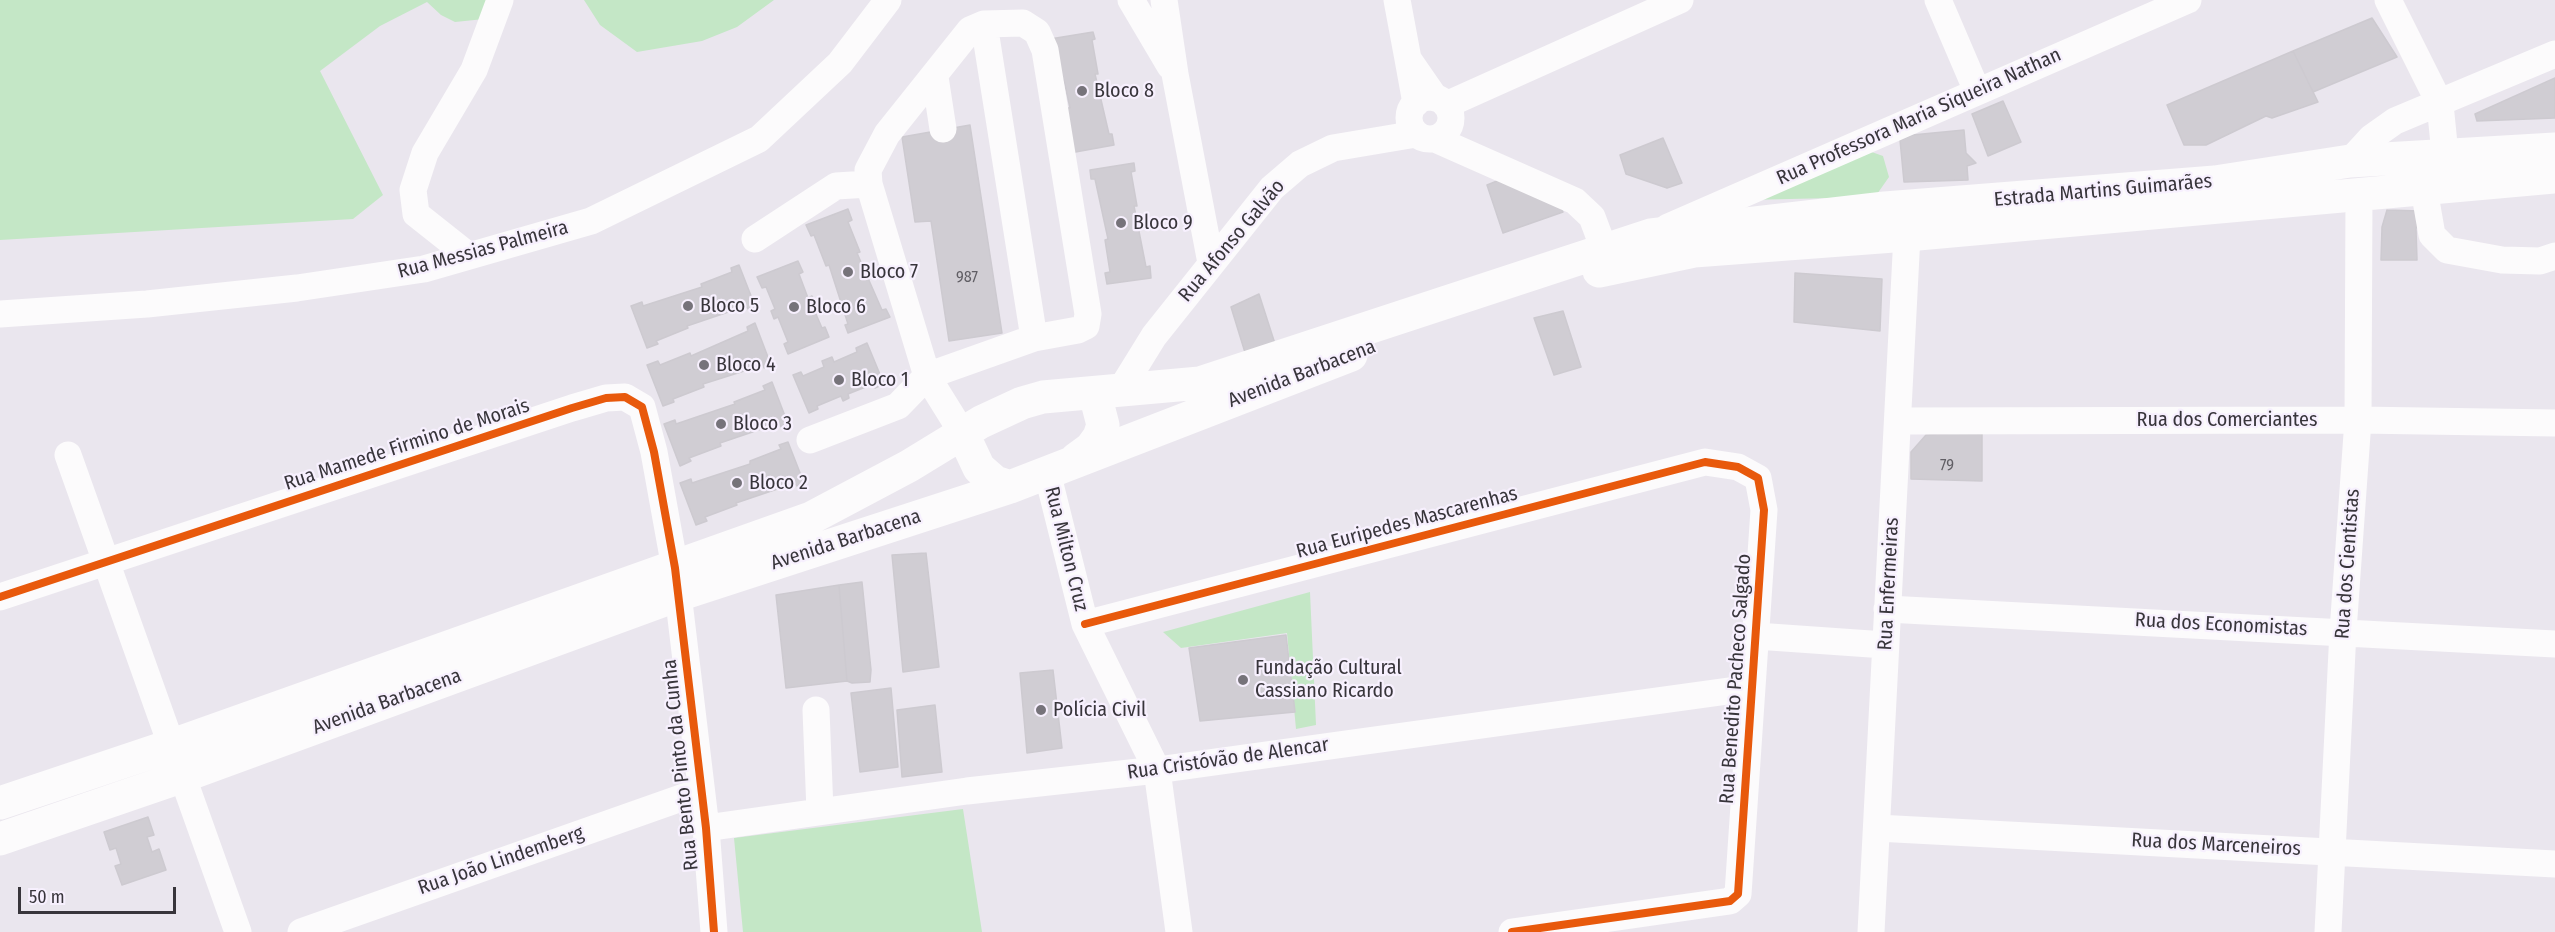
<!DOCTYPE html>
<meta charset="utf-8">
<style>
body{margin:0}
#map{position:relative;width:2555px;height:932px;overflow:hidden;background:#eae6ee;font-family:"Fira Sans Condensed",sans-serif}
canvas{display:block}
.scale{position:absolute;left:18px;top:887px;width:158px;height:27px;box-sizing:border-box;border:3px solid #38353b;border-top:0;padding-left:8px;font-size:18px;line-height:21px;white-space:nowrap;color:#38353b;-webkit-text-stroke:4px #f7f0fe;paint-order:stroke}
</style>
<div id="map">
<canvas width="2555" height="932"></canvas>
<div class="scale">50 m</div>
</div>
<script>
const ctx = document.querySelector('canvas').getContext('2d');
ctx.lineJoin = 'round';
function paint(path, color) {
  ctx.fillStyle = color;
  ctx.fill(path, 'evenodd');
}
function toPath(rows) {
  const path = new Path2D();
  for (const r of rows) {
    if (r.length === 3) {
      path.moveTo(r[0] + r[2], r[1]);
      path.arc(r[0], r[1], r[2], 0, 2 * Math.PI);
      continue;
    }
    path.moveTo(r[0], r[1]);
    for (let i = 2; i < r.length; i += 2) path.lineTo(r[i], r[i + 1]);
  }
  return path;
}
function trace(path, color, width, dash) {
  ctx.strokeStyle = color;
  ctx.lineWidth = width;
  ctx.lineCap = dash ? 'butt' : 'round';
  ctx.setLineDash(dash || []);
  ctx.stroke(path);
}
function drawText(font, color, halo, rows, align = 'center') {
  ctx.font = font + ' "Fira Sans Condensed",sans-serif';
  ctx.lineWidth = 4.5;
  ctx.setLineDash([]);
  ctx.textBaseline = 'middle';
  ctx.strokeStyle = halo;
  ctx.fillStyle = color;
  for (const [text, x, y, turn = 0] of rows) {
    ctx.save();
    ctx.translate(x, y);
    ctx.rotate((+turn || 0) * Math.PI / 180);
    ctx.textAlign = isNaN(turn) ? turn : align;
    if (halo) ctx.strokeText(text, 0, 0);
    ctx.fillText(text, 0, 0);
    ctx.restore();
  }
}
paint(toPath([
 [0,0,500,0,494,18,455,22,441,15,427,2,380,26,320,71,383,195,353,219,0,240],
 [584,0,774,0,737,27,702,41,637,52,600,25],
 [1866,150,1883,156,1889,177,1875,197,1746,200],
 [1310,592,1316,725,1296,729,1287,633,1181,648,1163,632],
 [963,809,982,932,743,932,734,838]
]), '#c4e7c6');
const building = toPath([
 [2372,18,2397,57,2313,92,2293,51,2372,18],
 [1093,32,1095,39,1092,40,1098,74,1095,74,1109,134,1112,134,1114,145,1070,153,1067,108,1070,108,1064,80,1062,81,1050,39,1093,32],
 [2293,51,2318,102,2272,118,2266,116,2206,145,2184,145,2167,105,2293,51],
 [2555,78,2555,118,2477,121,2475,114,2555,78],
 [2003,101,2021,142,1988,156,1972,114,2003,101],
 [970,125,1002,333,949,341,931,221,915,222,902,137,970,125],
 [1964,130,1966,153,1976,163,1967,166,1968,180,1904,182,1900,140,1912,135,1964,130],
 [1663,138,1682,183,1667,188,1626,174,1620,155,1663,138],
 [1134,163,1135,171,1131,172,1137,206,1134,206,1146,267,1150,266,1151,278,1107,284,1105,273,1110,272,1105,240,1108,239,1095,179,1091,179,1090,170,1134,163],
 [1497,181,1559,204,1563,212,1503,233,1487,185,1497,181],
 [848,209,852,220,848,222,860,252,857,253,882,310,886,309,890,317,848,333,845,325,848,324,829,265,826,266,814,235,811,236,806,225,848,209],
 [2387,210,2420,211,2416,229,2417,260,2381,260,2382,227,2387,210],
 [798,261,803,272,799,274,808,298,812,296,816,304,812,305,822,328,825,327,829,337,788,354,784,344,788,342,778,317,774,319,771,311,775,309,766,287,762,288,757,277,798,261],
 [739,265,755,306,748,309,746,306,687,326,688,328,656,341,658,344,647,348,631,306,642,302,643,306,702,287,701,284,732,272,731,268,739,265],
 [1795,273,1882,279,1880,331,1794,322,1795,273],
 [1259,294,1277,350,1247,359,1231,307,1259,294],
 [1563,311,1581,367,1554,375,1534,318,1563,311],
 [755,323,771,365,764,368,763,365,703,384,704,387,673,399,674,402,663,406,647,365,658,361,660,365,690,353,691,356,748,331,747,327,755,323],
 [867,343,884,384,875,388,873,384,848,394,849,398,843,401,841,396,817,406,818,409,809,413,793,375,801,372,803,376,824,367,822,361,832,357,834,362,857,352,856,348,867,343],
 [772,382,788,424,781,427,779,423,720,443,721,446,689,458,691,461,680,466,664,424,675,420,676,424,735,404,734,402,765,390,763,386,772,382],
 [1982,431,1982,481,1911,479,1911,452,1926,435,1982,431],
 [788,442,804,483,797,486,795,483,736,503,737,505,705,517,707,521,696,525,680,483,691,479,692,483,750,464,750,461,781,449,779,445,788,442],
 [926,553,939,667,903,672,892,555,926,553],
 [862,582,871,670,870,682,852,683,847,681,839,585,862,582],
 [839,585,847,681,786,688,776,595,839,585],
 [1286,635,1295,712,1200,721,1189,648,1286,635],
 [1053,670,1062,748,1027,753,1020,673,1053,670],
 [891,688,898,767,860,772,851,693,891,688],
 [935,705,942,772,902,777,897,710,935,705],
 [148,817,154,835,147,837,152,852,159,849,166,870,122,885,115,866,121,864,116,848,110,850,104,832,148,817]
]);
paint(building, '#d0cdd3');
trace(building, '#cdcad0', 1.5);
trace(toPath([
 [1131,0,1170,66],
 [1164,0,1175,74,1211,263],
 [1397,0,1408,59],
 [1938,0,1977,91],
 [2388,0,2440,104,2445,154],
 [984,24,1034,338],
 [935,77,943,129],
 [1430,118,21],
 [1416,103,1408,59,1435,98],
 [1446,105,1680,0],
 [1435,139,1575,201,1592,217,1604,249],
 [2350,161,2371,138,2395,121,2555,54],
 [2424,189,2432,235,2447,250,2502,260,2540,261,2555,256],
 [1668,227,2188,0],
 [755,239,836,186,869,184],
 [469,256,416,214,413,190,425,153,474,70,500,0],
 [0,314,147,304,297,288,424,269,591,221,759,139,840,63,888,0],
 [1120,391,1154,336,1272,188,1300,164,1333,148,1416,134],
 [1899,421,2358,420,2555,423],
 [810,440,898,406,927,376,1034,338,1078,330,1086,326,1088,314,1045,50,1037,32,1023,23,984,24,970,30,887,134,868,170,869,184,927,376,963,434],
 [68,455,238,932],
 [1047,472,1085,624,1157,770,1179,932],
 [0,597,572,408,606,398,625,397,642,407,654,452,675,568,706,828,714,932],
 [1887,609,2555,644],
 [1085,624,1705,462,1738,467,1758,478,1764,510,1738,894,1730,901,1512,932],
 [1756,636,1885,645],
 [816,710,820,811],
 [706,828,967,791,1157,770,1750,688],
 [1877,828,2555,864],
 [301,932,701,791],
 [1871,932,1907,235],
 [2328,932,2343,631,2358,420,2359,195]
]), '#fcfbfc', 27);
trace(toPath([
 [1599,271,1694,251,1907,235,2555,177],
 [963,434,979,468,995,482,1010,487],
 [1076,459,1091,448,1099,437,1103,425,1095,394],
 [0,803,170,746,811,518,909,466,981,422,1022,403,1043,397,1200,383,1651,235,1885,208,2215,182,2350,161,2555,149],
 [0,839,181,777,678,595,1010,487,1351,355]
]), '#fcfbfc', 33);
trace(toPath([
 [0,597,572,408,606,398,625,397,642,407,654,452,675,568,706,828,714,932],
 [1085,624,1705,462,1738,467,1758,478,1764,510,1738,894,1730,901,1512,932]
]), '#e8590c', 8);
for (const [x, y, r, color] of [
 [1082,91,6,"#76737a"],
 [1121,223,6,"#76737a"],
 [848,272,6,"#76737a"],
 [688,306,6,"#76737a"],
 [794,307,6,"#76737a"],
 [704,365,6,"#76737a"],
 [839,380,6,"#76737a"],
 [721,424,6,"#76737a"],
 [737,483,6,"#76737a"],
 [1243,680,6,"#76737a"],
 [1041,710,6,"#76737a"]
]) {
  const dot = new Path2D();
  dot.arc(x, y, r, 0, 2 * Math.PI);
  ctx.fillStyle = color;
  ctx.fill(dot);
  trace(dot, '#f7f0fe', 2);
}
drawText('16px', '#605e64', null, [
 ["987",967,278],
 ["79",1947,466]
]);
drawText('20px', '#38353b', '#f7f0fe', [
 ["Bloco 8",1094,91],
 ["Bloco 9",1133,223],
 ["Bloco 7",860,272],
 ["Bloco 5",700,306],
 ["Bloco 6",806,307],
 ["Bloco 4",716,365],
 ["Bloco 1",851,380],
 ["Bloco 3",733,424],
 ["Bloco 2",749,483],
 ["Fundação Cultural",1255,668],
 ["Cassiano Ricardo",1255,691],
 ["Polícia Civil",1053,710]
], 'left');
drawText('20px', '#38353b', '#f7f0fe', [
 ["Rua Professora Maria Siqueira Nathan",1919,117,-24],
 ["Estrada Martins Guimarães",2103,191,-5],
 ["Rua Afonso Galvão",1232,241,-50],
 ["Rua Messias Palmeira",483,250,-15],
 ["Avenida Barbacena",1302,374,-21],
 ["Rua dos Comerciantes",2227,420],
 ["Rua Mamede Firmino de Morais",407,445,-18],
 ["Rua Euripedes Mascarenhas",1407,523,-15],
 ["Avenida Barbacena",846,540,-18],
 ["Rua Milton Cruz",1066,549,76],
 ["Rua dos Cientistas",2348,564,-86],
 ["Rua Enfermeiras",1889,584,-87],
 ["Rua dos Economistas",2221,625,3],
 ["Rua Benedito Pacheco Salgado",1736,679,-86],
 ["Avenida Barbacena",387,702,-20],
 ["Rua Cristóvão de Alencar",1228,759,-8],
 ["Rua Bento Pinto da Cunha",681,765,-96],
 ["Rua dos Marceneiros",2216,845,3],
 ["Rua João Lindemberg",501,861,-19]
]);
</script>
